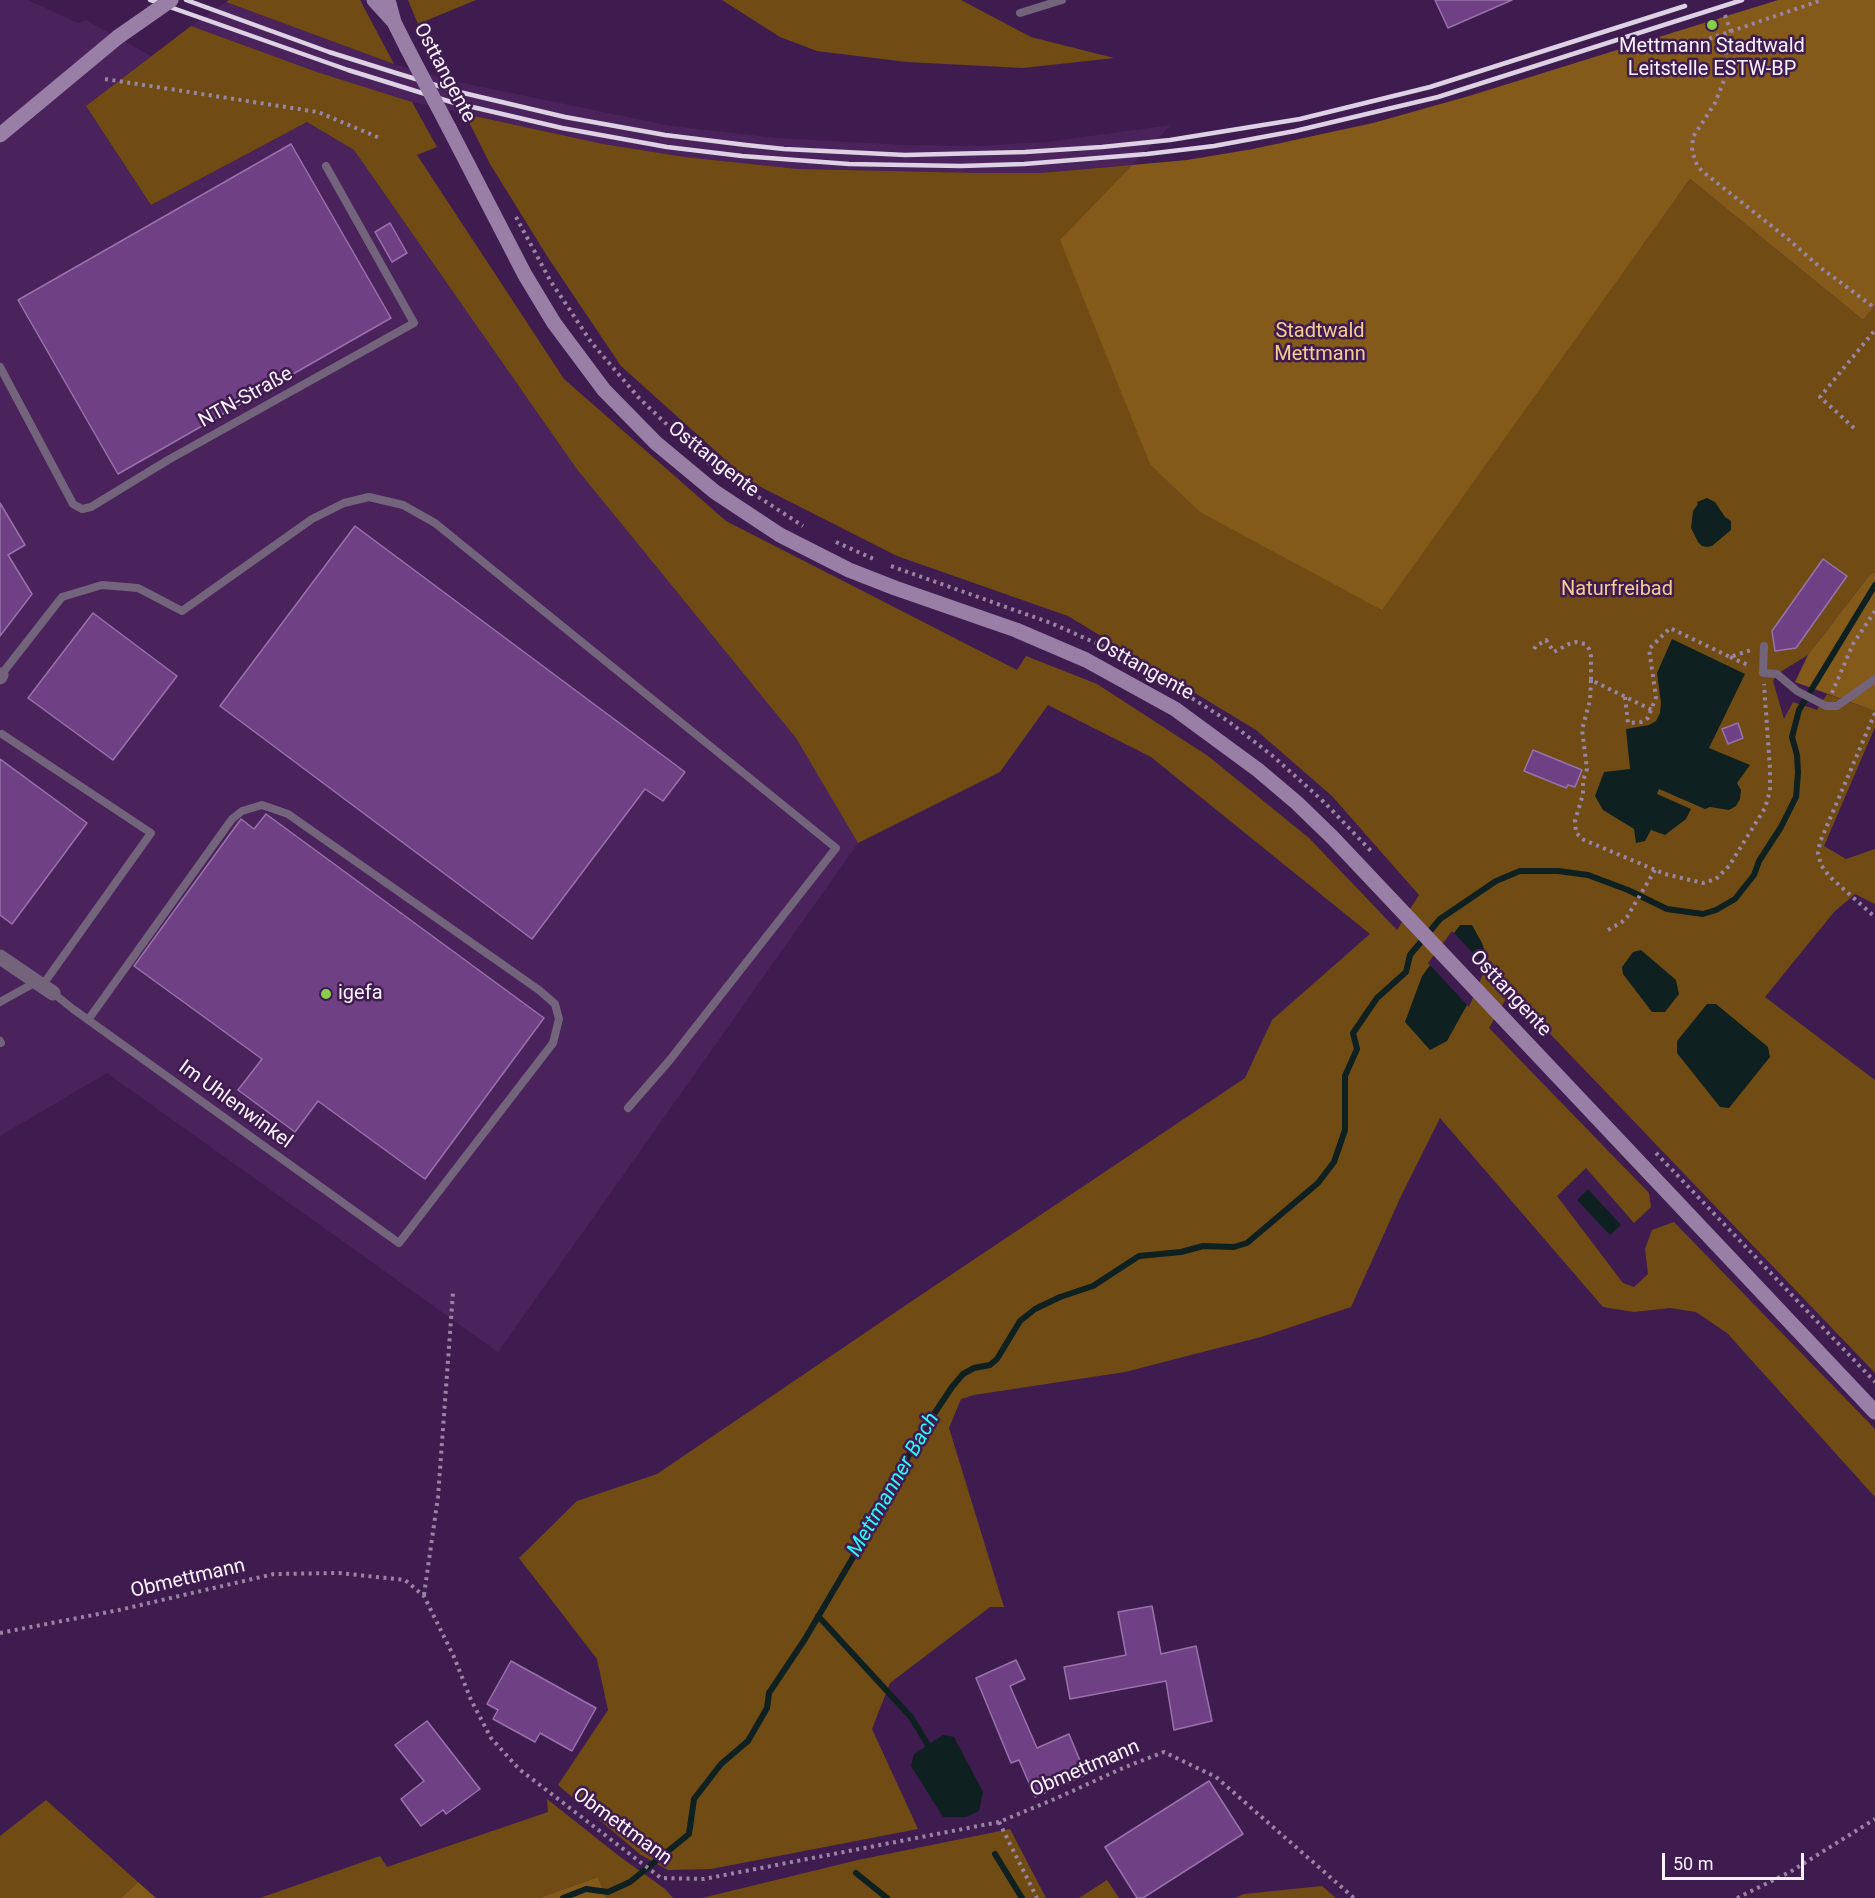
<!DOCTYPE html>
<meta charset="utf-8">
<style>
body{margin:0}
#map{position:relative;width:1875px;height:1898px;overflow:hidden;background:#3f1c4f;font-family:Roboto,sans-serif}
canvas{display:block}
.scale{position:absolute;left:1662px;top:1853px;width:142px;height:27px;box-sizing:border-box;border:3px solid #faf1fe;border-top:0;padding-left:8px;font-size:18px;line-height:21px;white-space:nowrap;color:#faf1fe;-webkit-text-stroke:4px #3f1c4f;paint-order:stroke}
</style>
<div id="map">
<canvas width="1875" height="1898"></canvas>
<div class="scale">50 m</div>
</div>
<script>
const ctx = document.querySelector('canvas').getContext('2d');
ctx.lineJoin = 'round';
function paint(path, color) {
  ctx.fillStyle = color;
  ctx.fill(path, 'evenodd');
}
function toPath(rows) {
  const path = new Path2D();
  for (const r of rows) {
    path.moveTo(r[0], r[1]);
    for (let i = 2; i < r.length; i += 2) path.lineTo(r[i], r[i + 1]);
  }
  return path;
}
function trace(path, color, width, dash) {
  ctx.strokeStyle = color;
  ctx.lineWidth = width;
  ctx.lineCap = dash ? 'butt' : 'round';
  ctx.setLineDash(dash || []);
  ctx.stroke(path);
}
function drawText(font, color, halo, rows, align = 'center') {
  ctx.font = font + ' Roboto,sans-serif';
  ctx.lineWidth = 5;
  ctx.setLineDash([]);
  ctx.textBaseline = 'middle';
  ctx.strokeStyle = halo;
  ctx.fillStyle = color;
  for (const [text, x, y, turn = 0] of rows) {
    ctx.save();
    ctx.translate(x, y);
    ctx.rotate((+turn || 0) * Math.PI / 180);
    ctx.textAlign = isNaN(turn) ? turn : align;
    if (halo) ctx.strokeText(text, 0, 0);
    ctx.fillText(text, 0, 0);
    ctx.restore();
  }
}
paint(toPath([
 [0,0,28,0,78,23,86,20,151,56,86,106,151,205,307,122,354,150,576,468,796,738,858,843,498,1352,107,1073,0,1136],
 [226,2,394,64,448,80,671,126,776,138,904,145,978,146,1047,142,1171,125,1132,165,1041,173,981,173,798,169,685,157,603,144,412,102,317,72,191,26]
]), '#4a235c');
paint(toPath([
 [229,0,360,0,394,64,226,2],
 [408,0,476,0,418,24],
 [722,0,961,0,1031,37,1114,58,1023,68,907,62,817,51,780,37],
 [191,26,317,72,412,102,437,147,417,155,564,379,726,521,1017,670,1026,656,1097,684,1208,756,1309,838,1397,930,1419,895,1332,796,1256,730,1068,616,897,556,749,481,621,366,549,259,490,164,465,114,603,144,685,157,798,169,981,173,1041,173,1132,165,1060,241,1381,610,1690,179,1863,320,1875,306,1875,572,1868,577,1808,655,1777,674,1773,681,1784,719,1793,702,1817,710,1827,694,1875,711,1875,727,1824,846,1846,859,1875,849,1875,904,1855,894,1834,912,1765,997,1875,1080,1875,1373,1510,992,1489,1028,1649,1193,1651,1207,1634,1223,1586,1168,1557,1196,1623,1283,1634,1287,1648,1274,1645,1249,1652,1230,1674,1222,1875,1429,1875,1497,1727,1333,1696,1312,1670,1308,1634,1312,1603,1307,1440,1118,1402,1194,1351,1307,1261,1337,1125,1372,974,1395,961,1399,949,1428,1004,1607,990,1607,890,1683,872,1729,918,1829,711,1869,668,1870,641,1855,558,1785,608,1710,597,1659,519,1558,577,1501,657,1474,912,1301,1245,1078,1272,1020,1370,934,1151,757,1048,705,1000,772,858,843,796,738,576,468,354,150,307,122,151,205,86,106],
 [547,1799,619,1856,665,1889,673,1898,606,1898,598,1877,539,1898,260,1898,380,1856,387,1867,548,1812],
 [46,1800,138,1882,121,1898,0,1898,0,1836],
 [1010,1829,1046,1898,702,1898,858,1860],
 [1107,1880,1119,1898,1079,1898],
 [1322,1886,1336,1898,1235,1898,1244,1894]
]), '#704c14');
paint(toPath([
 [1778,0,1875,0,1875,306,1863,320,1690,179,1382,610,1200,512,1150,464,1060,240,1132,165,1187,160,1253,149,1373,123,1469,96],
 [1875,572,1875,711,1795,682,1808,655,1868,577],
 [598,1877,606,1898,539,1898],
 [138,1882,156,1898,121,1898]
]), '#835a1a');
paint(toPath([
 [1707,498,1715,502,1725,517,1731,521,1731,530,1712,546,1707,547,1702,546,1698,542,1691,528,1693,511,1698,504,1697,502],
 [1672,639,1745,674,1709,748,1750,765,1737,783,1741,790,1740,799,1736,806,1729,810,1710,807,1705,809,1659,789,1657,794,1691,809,1686,819,1665,835,1651,830,1645,841,1636,843,1634,829,1603,810,1595,796,1604,772,1630,769,1626,729,1649,725,1656,721,1660,713,1661,703,1657,673],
 [1460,925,1472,925,1482,943,1487,958,1467,1005,1447,1041,1430,1050,1405,1022,1422,976],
 [1641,950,1676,980,1679,994,1665,1012,1652,1012,1623,974,1622,967,1633,952],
 [1707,1004,1716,1004,1768,1047,1770,1057,1729,1108,1720,1107,1677,1053,1677,1041],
 [1588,1189,1621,1225,1610,1235,1577,1200],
 [943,1735,954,1737,983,1792,979,1811,966,1817,943,1817,911,1766,914,1754]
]), '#0e2020');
paint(toPath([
 [1452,931,1486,967,1469,1007,1428,963]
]), '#3f1c4f');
trace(toPath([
 [818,1616,911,1717,931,1750],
 [995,1854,1022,1898],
 [856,1873,887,1898],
 [563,1898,586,1889,608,1892,630,1882,689,1834,694,1799,721,1764,748,1741,767,1708,769,1693,805,1639,865,1537,918,1438,952,1387,963,1374,974,1368,990,1365,997,1359,1020,1321,1035,1309,1060,1297,1093,1286,1139,1256,1181,1252,1203,1246,1234,1247,1247,1243,1318,1183,1334,1162,1345,1130,1345,1076,1357,1049,1353,1033,1377,998,1406,972,1410,955,1440,919,1496,881,1520,871,1558,871,1588,875,1628,890,1667,909,1703,914,1716,910,1735,899,1754,875,1759,861,1781,827,1796,797,1798,773,1797,755,1792,737,1799,710,1875,585]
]), '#0e2020', 6);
const building = toPath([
 [1435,0,1512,0,1448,28,1435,0],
 [291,144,391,318,118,474,18,300,291,144],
 [390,223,407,253,392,262,375,232,390,223],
 [0,503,25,545,8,555,32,594,0,636,0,503],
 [355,526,685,772,663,801,645,789,532,939,220,706,355,526],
 [1823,559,1847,576,1796,648,1775,651,1772,631,1823,559],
 [93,613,177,676,113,760,28,698,93,613],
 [1738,723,1743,738,1728,744,1722,729,1738,723],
 [1533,750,1582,770,1575,787,1568,785,1566,788,1524,771,1533,750],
 [0,759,87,823,12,924,0,915,0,759],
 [266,814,544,1018,425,1179,318,1101,295,1132,238,1090,262,1059,134,966,241,819,254,829,266,814],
 [1152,1606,1161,1654,1196,1646,1212,1721,1174,1730,1166,1681,1070,1699,1064,1667,1126,1655,1118,1612,1152,1606],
 [1016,1660,1025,1679,1010,1686,1037,1748,1069,1734,1086,1775,1035,1797,1019,1760,1011,1763,976,1678,1016,1660],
 [511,1661,596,1708,572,1751,540,1733,535,1742,493,1719,498,1710,487,1704,511,1661],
 [427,1721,480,1789,446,1814,443,1810,421,1826,401,1799,424,1781,395,1745,427,1721],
 [1209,1781,1243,1834,1143,1898,1137,1898,1105,1847,1209,1781]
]);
paint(building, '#6f4084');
trace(building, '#9872ab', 1.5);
trace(toPath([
 [1725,15,1731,32],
 [1725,44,1727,71,1723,83,1715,103,1693,137,1692,151,1697,165,1702,171,1788,239,1821,268,1875,308],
 [1688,46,1822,0],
 [105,79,318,112,382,139],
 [516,217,551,282,568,307,591,342,639,398,680,437,717,470,803,526],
 [1854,428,1820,397,1875,330],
 [836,542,876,560],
 [891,566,1051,623,1107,648,1149,671,1228,721,1274,757,1325,803,1371,851],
 [1534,649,1536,646,1546,640,1554,652,1569,644,1576,642,1585,644,1589,649,1591,656,1591,680,1652,710],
 [1730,657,1750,666],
 [1591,680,1590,700,1582,730,1587,769,1583,781,1583,794,1575,821,1576,833,1584,840,1665,874,1703,883,1716,879,1729,866,1765,808,1770,791,1770,768,1764,684],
 [1832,693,1853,644,1875,611],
 [1625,697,1628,723,1641,722,1648,718,1656,697,1649,649,1670,628,1730,657,1751,650],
 [1875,713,1820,842,1818,853,1821,865,1829,876,1875,917],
 [1608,930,1622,922,1627,917,1655,870],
 [1656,1153,1875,1382],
 [424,1595,438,1497,453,1292],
 [0,1633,119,1610,274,1574,339,1573,405,1580,424,1596,454,1657,471,1700,491,1738,519,1769,661,1878,704,1879,999,1822,1057,1798,1123,1768,1164,1752,1216,1777,1354,1898],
 [999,1822,1037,1898],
 [1737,1898,1790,1872,1875,1819]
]), '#9a84a4', 4, [3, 4.5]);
trace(toPath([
 [1020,13,1062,0],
 [0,367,73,504,82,509,91,507,168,460,414,323,326,166],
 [1764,646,1763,673,1777,674,1797,691,1826,706,1837,706,1875,679],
 [1,675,62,597,102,585,138,588,182,611,312,519,344,503,369,497,403,505,435,523,836,848,669,1061,628,1108],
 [2,734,151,833,42,986],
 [53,993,73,1009,399,1243,553,1043,559,1019,555,1004,539,990,288,814,262,805,242,811,232,819,88,1020],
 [0,1002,36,982],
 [0,1041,1,1043]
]), '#73637b', 8);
trace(toPath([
 [0,677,1,675],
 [0,957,53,993]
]), '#73637b', 15);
trace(toPath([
 [374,0,394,22],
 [388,0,394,22,407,48],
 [449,128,525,275,554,323,604,390,656,443,715,492,780,535,849,570,895,588,1016,630,1086,660,1175,709,1258,770,1297,803,1333,838,1875,1412],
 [0,135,118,37]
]), '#997fa6', 15);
trace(toPath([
 [150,0,348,70,451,102,562,128,667,147,742,156,849,164,961,166,1024,164,1147,154,1214,146,1295,131,1438,97,1742,0],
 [186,0,329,52,396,73,455,91,565,117,665,135,746,145,784,149,905,155,1025,152,1102,147,1170,140,1300,119,1430,87,1685,6]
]), '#ded1e4', 4.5);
trace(toPath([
 [118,37,171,0],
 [407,48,449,128]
]), '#997fa6', 15);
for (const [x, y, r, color] of [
 [1712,25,6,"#85cf4c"],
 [326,994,6,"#85cf4c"]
]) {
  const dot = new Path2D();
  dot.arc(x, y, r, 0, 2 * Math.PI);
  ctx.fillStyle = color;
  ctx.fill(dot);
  trace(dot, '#3f1c4f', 2);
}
drawText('20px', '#faf1fe', '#3f1c4f', [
 ["Mettmann Stadtwald",1712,47],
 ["Leitstelle ESTW-BP",1712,70],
 ["igefa",338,994,"left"]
]);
drawText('20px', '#faf1fe', '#3f1c4f', [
 ["Osttangente",444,73,62],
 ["NTN-Straße",246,398,-29],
 ["Osttangente",713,460,38],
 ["Osttangente",1144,669,29],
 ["Osttangente",1510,994,47],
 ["Im Uhlenwinkel",235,1105,36],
 ["Obmettmann",188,1579,-13],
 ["Obmettmann",1085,1769,-23],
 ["Obmettmann",622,1827,36]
]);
drawText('20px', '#f7cc92', '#3f1c4f', [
 ["Stadtwald",1320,332],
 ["Mettmann",1320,355],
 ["Naturfreibad",1617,590]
]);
drawText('italic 21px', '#29faf9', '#3f1c4f', [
 ["Mettmanner Bach",894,1485,-60]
]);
</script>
